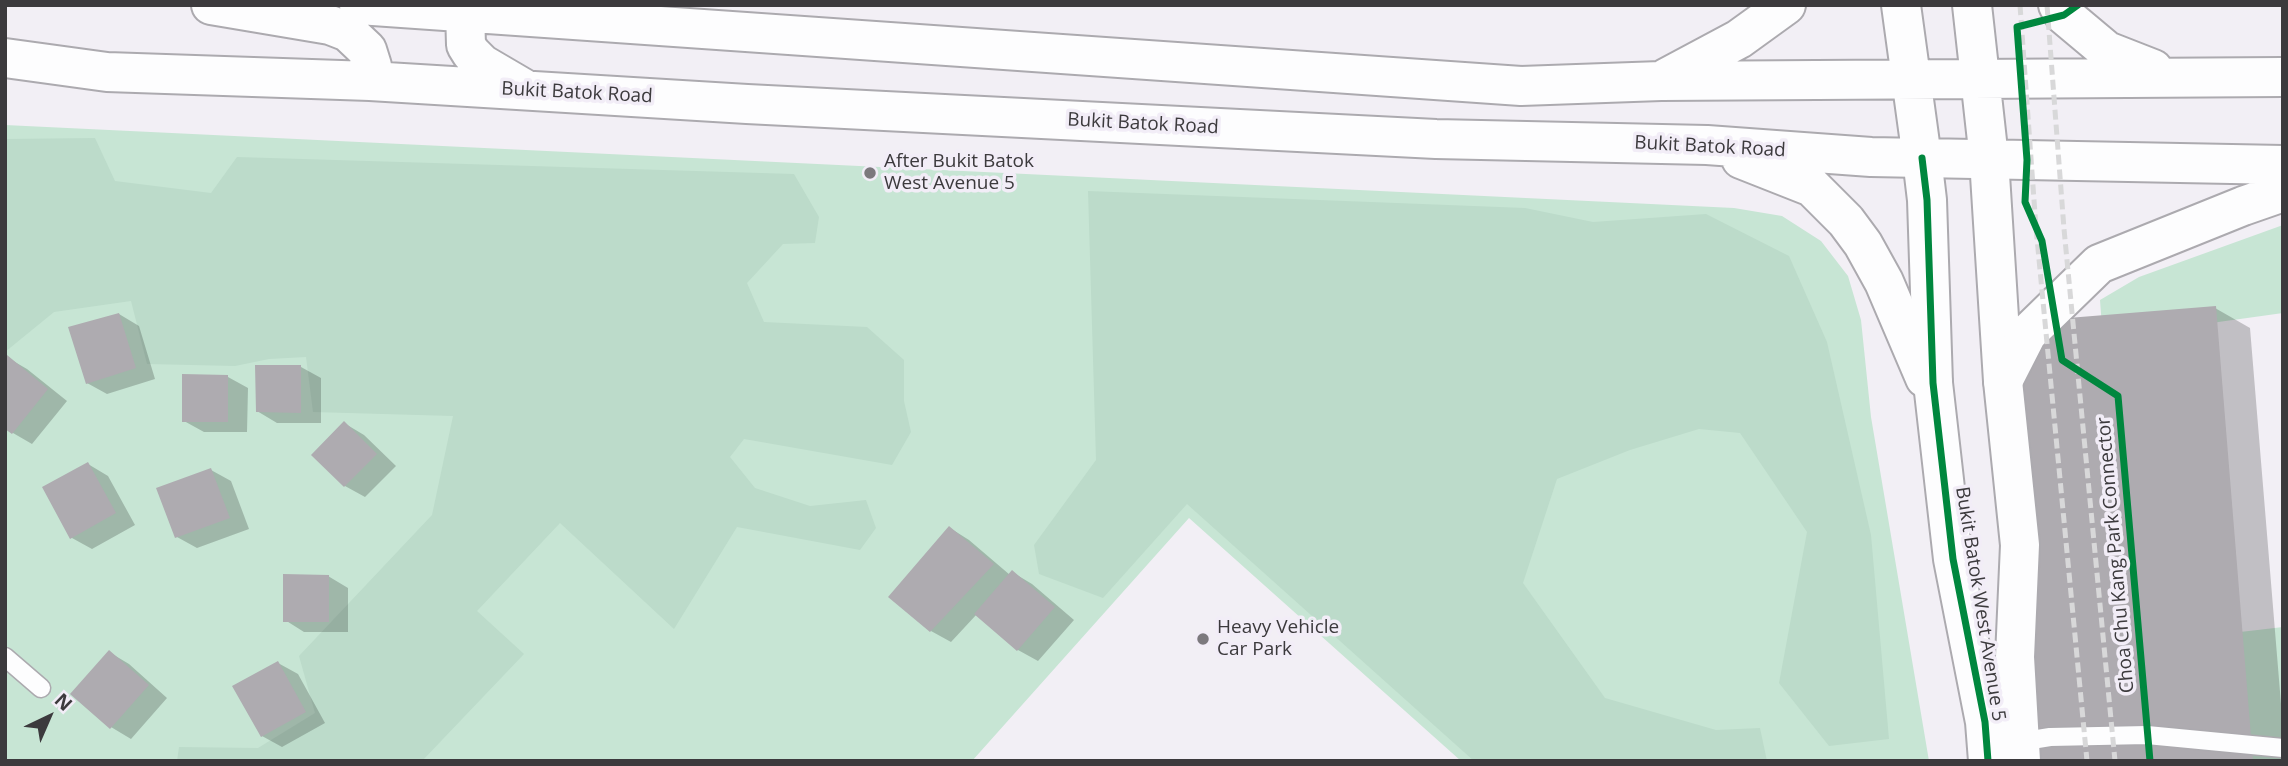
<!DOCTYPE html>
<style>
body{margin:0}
#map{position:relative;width:2288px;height:766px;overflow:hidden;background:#f2eff5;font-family:"Open Sans",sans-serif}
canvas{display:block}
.frame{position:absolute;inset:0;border:7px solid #3c3a3d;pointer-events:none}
.north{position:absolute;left:14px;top:682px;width:70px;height:70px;-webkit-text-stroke:5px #f2edf7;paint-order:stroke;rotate:44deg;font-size:19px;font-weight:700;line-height:28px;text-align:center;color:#3c3a3d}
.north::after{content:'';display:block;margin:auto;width:24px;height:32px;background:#3c3a3d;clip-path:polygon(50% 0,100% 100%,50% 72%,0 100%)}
</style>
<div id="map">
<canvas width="2288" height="766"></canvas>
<div class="frame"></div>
<div class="north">N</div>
</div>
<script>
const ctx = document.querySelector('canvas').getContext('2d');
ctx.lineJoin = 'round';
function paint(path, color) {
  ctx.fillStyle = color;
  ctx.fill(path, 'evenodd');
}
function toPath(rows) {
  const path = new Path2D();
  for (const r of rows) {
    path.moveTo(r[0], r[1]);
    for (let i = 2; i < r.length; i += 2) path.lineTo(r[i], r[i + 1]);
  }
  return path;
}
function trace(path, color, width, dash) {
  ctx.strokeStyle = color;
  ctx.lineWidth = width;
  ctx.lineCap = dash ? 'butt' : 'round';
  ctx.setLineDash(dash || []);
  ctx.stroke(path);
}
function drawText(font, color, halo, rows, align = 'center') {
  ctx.font = font + ' "Open Sans",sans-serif';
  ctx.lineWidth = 7;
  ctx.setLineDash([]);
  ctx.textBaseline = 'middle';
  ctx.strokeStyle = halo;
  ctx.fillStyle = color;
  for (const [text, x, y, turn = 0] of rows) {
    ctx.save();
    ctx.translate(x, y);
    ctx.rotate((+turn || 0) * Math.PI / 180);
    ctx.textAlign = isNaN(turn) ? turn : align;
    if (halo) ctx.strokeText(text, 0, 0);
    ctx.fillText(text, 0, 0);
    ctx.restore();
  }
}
paint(toPath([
 [5,125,1734,208,1782,216,1821,241,1848,276,1861,320,1871,417,1929,761,1461,761,1189,518,972,761,5,761],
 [2283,225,2283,313,2197,325,2223,634,2283,627,2283,761,2134,761,2100,300,2139,277]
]), '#c7e5d4');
paint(toPath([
 [95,138,115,181,211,193,237,157,794,174,819,217,815,243,783,244,747,283,764,322,867,327,904,360,904,401,911,432,892,465,744,439,730,457,755,488,810,506,866,500,876,528,860,550,737,527,674,629,560,523,477,611,524,654,422,761,177,761,179,747,258,748,315,713,299,656,432,515,453,416,313,412,306,357,269,359,235,366,147,364,131,301,54,312,5,352,5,139],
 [1088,191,1525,208,1593,222,1706,214,1789,256,1827,342,1871,535,1889,739,1829,746,1779,683,1807,532,1740,433,1699,429,1630,450,1557,479,1523,583,1605,698,1716,730,1760,728,1767,761,1474,761,1187,504,1103,598,1039,574,1034,545,1096,460]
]), '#bcdbca');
paint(toPath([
 [2215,308,2250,328,2283,728,2283,761,2041,761],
 [119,314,139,326,155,379,107,394,87,383],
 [8,358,27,369,67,401,32,444,13,433],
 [301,367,321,378,321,423,277,423,257,411],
 [228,377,248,388,247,432,204,432,184,421],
 [344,423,364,435,396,466,365,497,345,486],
 [88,464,108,476,135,525,92,549,72,538],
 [211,470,231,481,249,529,197,548,177,537],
 [950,528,969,540,1010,575,1012,572,1032,584,1074,620,1038,661,1018,650,977,614,951,642,931,631],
 [328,576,348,588,348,632,304,632,285,620],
 [109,652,129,664,167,698,131,739,111,727],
 [278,663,298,674,325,723,282,747,262,736]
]), '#0003');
paint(toPath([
 [2216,306,2253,761,2039,761,2009,350,2031,321],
 [119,313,136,368,86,384,68,327],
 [7,355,48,389,12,434,5,429,5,358],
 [255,365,301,365,301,413,256,412],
 [182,374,228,375,228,422,182,422],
 [344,421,377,454,344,487,311,455],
 [88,462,116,513,70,539,42,487],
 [211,468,230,518,175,538,156,488],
 [949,526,994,564,930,632,888,597],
 [1012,570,1055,607,1017,651,974,614],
 [283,574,329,575,329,622,283,622],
 [109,650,149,685,110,729,70,694],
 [278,661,306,712,261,737,232,686]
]), '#aeabb0');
const lane = toPath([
 [5,657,41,688],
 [2019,742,2050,737,2147,735,2283,748]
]);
const secondary = toPath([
 [1922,158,1927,200,1933,383,1953,559,1985,722,1988,761],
 [1989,159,2003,381,2020,545,2015,657,2021,761]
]);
const primary = toPath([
 [211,5,330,25,348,32,367,50,372,66,370,81],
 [359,5,1521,86,1661,81,2283,77],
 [1901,5,1922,158],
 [1972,5,1989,159],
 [2058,5,2064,15,2107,51,2153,69],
 [465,11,466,45,471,53,482,64,523,88],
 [5,58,107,72,370,81,747,104,1436,139,1707,145,1871,157,2283,165],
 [1666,78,1739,39,1786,5],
 [1741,159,1812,187,1846,221,1863,244,1884,282,1925,378,1933,383],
 [2003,381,2027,334,2099,264,2243,206,2283,192]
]);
trace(lane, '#acaaaf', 21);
trace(secondary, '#acaaaf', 42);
trace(primary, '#acaaaf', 42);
trace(lane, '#fdfdfe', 18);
trace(secondary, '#fdfdfe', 38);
trace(primary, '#fdfdfe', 38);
trace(toPath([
 [2020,5,2036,228,2087,761],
 [2047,5,2064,229,2115,761]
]), '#d8d8d9', 5, [10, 5]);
trace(toPath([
 [2078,5,2064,15,2017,27,2027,160,2025,202,2042,241,2062,360,2118,396,2150,761],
 [1922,158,1927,200,1933,383,1953,559,1985,722,1988,761]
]), '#00873e', 7);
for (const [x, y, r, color] of [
 [870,173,7,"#7c797d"],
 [1203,639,7,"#7c797d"]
]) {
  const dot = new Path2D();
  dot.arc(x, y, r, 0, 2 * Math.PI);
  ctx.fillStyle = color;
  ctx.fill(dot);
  trace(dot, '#f2edf7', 2.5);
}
drawText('19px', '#3c3a3d', '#f2edf7', [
 ["Bukit Batok Road",577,93,3],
 ["Bukit Batok Road",1143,124,3],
 ["Bukit Batok Road",1710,147,3],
 ["Choa Chu Kang Park Connector",2116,555,-95],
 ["Bukit Batok West Avenue 5",1980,604,81]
]);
drawText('19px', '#3c3a3d', '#f2edf7', [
 ["After Bukit Batok",884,162],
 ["West Avenue 5",884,184],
 ["Heavy Vehicle",1217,628],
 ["Car Park",1217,650]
], 'left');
</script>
